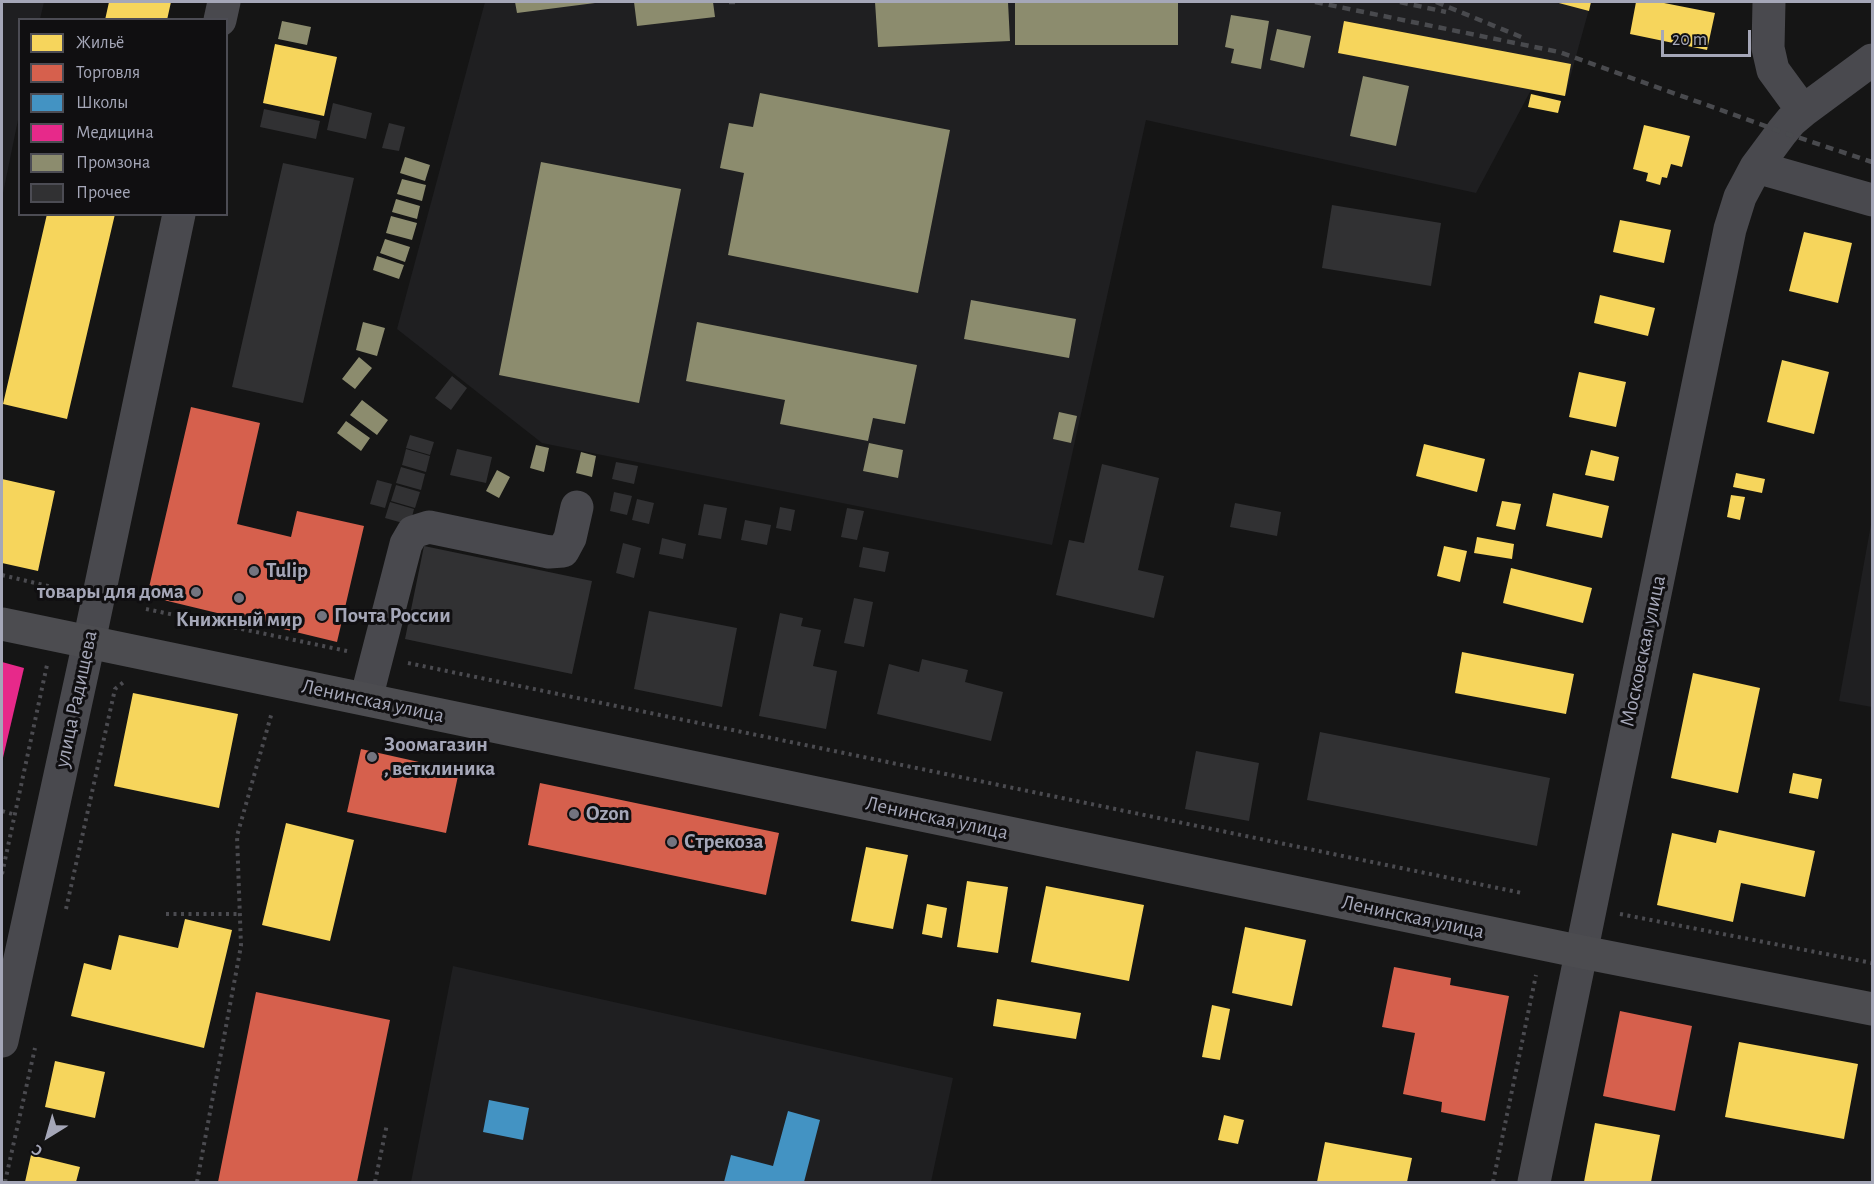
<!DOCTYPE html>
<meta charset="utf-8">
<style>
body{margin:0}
#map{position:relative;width:1874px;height:1184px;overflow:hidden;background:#151515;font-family:"Alegreya Sans",sans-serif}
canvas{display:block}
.frame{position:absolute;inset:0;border:3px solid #a5a7b8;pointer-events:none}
.legend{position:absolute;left:18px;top:18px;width:210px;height:198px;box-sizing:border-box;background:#100f11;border:2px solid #4c4c54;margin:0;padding:8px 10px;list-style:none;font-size:18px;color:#a5a7b8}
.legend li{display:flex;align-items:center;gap:12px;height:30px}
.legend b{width:30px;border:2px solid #4c4c54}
.north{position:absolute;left:18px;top:1106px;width:60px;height:60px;-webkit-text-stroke:4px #100f11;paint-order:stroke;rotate:217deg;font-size:16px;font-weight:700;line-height:24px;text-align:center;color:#a5a7b8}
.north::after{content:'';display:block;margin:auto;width:21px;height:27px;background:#a5a7b8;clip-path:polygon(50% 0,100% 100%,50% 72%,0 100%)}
.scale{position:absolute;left:1661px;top:30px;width:90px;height:27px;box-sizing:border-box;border:3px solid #a5a7b8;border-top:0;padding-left:8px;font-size:18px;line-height:21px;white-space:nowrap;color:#a5a7b8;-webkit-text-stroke:4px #100f11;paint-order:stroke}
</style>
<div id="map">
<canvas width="1874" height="1184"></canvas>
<div class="frame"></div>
<ul class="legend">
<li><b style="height:16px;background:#f6d55c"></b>Жильё</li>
<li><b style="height:16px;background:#d6604d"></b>Торговля</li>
<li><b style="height:16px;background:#4393c3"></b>Школы</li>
<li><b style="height:16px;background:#e7298a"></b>Медицина</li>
<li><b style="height:16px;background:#8c8c6e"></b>Промзона</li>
<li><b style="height:16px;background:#313133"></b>Прочее</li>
</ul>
<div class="north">С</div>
<div class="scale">20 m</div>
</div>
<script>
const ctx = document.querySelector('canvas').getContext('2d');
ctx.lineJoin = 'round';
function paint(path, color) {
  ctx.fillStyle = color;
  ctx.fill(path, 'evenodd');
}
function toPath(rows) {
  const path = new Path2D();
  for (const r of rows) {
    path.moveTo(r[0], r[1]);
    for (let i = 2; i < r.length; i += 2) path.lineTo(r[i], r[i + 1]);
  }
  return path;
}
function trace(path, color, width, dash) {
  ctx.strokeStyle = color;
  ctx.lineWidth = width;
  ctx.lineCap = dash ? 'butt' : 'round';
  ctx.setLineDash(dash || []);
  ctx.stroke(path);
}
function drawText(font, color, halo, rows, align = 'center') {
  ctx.font = font + ' "Alegreya Sans",sans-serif';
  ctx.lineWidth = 6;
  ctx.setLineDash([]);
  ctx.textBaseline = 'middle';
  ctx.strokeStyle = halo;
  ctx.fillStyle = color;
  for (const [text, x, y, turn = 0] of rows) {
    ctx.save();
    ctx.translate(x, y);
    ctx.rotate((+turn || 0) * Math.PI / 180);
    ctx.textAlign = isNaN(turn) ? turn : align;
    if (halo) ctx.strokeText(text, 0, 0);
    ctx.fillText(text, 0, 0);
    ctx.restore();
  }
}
paint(toPath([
 [2,2,44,2,40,19,20,20,19,115,2,198],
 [485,2,1591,2,1565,96,1531,90,1476,193,1146,120,1052,545,542,443,397,329],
 [1872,519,1872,707,1839,701],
 [453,966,953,1078,931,1182,411,1182]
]), '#1f1f21');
paint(toPath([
 [109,2,171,2,167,20,105,20],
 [1555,2,1591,2,1589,11],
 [1636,2,1659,2,1715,13,1707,50,1630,34],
 [1344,21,1571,64,1565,96,1338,53],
 [275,44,337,57,324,116,263,103],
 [1531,94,1561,101,1558,113,1528,107],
 [1644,125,1690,136,1682,167,1671,164,1667,178,1662,177,1660,185,1646,181,1648,173,1633,169],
 [47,214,115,214,67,419,3,404],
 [1620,220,1671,230,1664,263,1613,252],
 [1804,232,1852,243,1838,303,1789,291],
 [1600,295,1655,308,1648,336,1594,323],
 [1782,360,1829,372,1814,434,1767,422],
 [1579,372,1626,382,1616,427,1569,417],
 [1424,444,1485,459,1477,492,1416,476],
 [1591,450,1619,457,1614,481,1585,475],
 [1736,473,1765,479,1762,493,1733,487],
 [2,479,55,491,38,571,2,563],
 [1553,493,1609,506,1602,538,1546,526],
 [1731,495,1745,497,1740,520,1727,517],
 [1502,501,1521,504,1515,530,1496,526],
 [1477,537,1514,544,1512,559,1474,553],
 [1444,546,1467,551,1460,582,1437,576],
 [1511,568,1592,588,1583,623,1503,603],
 [1462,652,1574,674,1566,714,1455,693],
 [1693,673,1760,688,1738,793,1671,778],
 [133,693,238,714,219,808,114,786],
 [1793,773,1822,779,1818,799,1789,793],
 [286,823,354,840,330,941,262,925],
 [1719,830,1815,851,1805,897,1741,883,1733,922,1657,905,1672,833,1716,843],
 [866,847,908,855,893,929,851,921],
 [967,881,1008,887,998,953,957,947],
 [1046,886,1144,905,1129,981,1031,962],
 [927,904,947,908,942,938,922,934],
 [185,919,232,930,204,1048,71,1016,84,963,111,970,119,935,178,948],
 [1245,927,1306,940,1292,1006,1232,993],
 [997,999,1081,1013,1076,1039,993,1026],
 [1212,1005,1230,1009,1220,1060,1202,1057],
 [1739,1042,1858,1064,1844,1139,1725,1117],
 [55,1061,105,1072,95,1118,45,1107],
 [1224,1115,1244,1120,1238,1144,1218,1140],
 [1595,1123,1660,1135,1651,1182,1584,1182],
 [1325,1142,1412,1158,1407,1182,1317,1182],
 [31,1155,80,1167,76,1182,25,1182]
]), '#f6d55c');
paint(toPath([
 [191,407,260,423,237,524,291,537,297,511,364,526,337,642,147,596],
 [361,749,459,771,446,833,347,812],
 [540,783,779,833,766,895,528,845],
 [1394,967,1451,978,1450,985,1509,996,1485,1121,1441,1112,1442,1102,1403,1094,1415,1033,1382,1027],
 [256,992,390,1020,357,1182,218,1182],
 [1620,1011,1692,1026,1675,1111,1603,1096]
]), '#d6604d');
paint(toPath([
 [489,1100,529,1108,523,1140,483,1132],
 [788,1111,820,1120,804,1182,724,1182,731,1155,773,1166]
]), '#4393c3');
paint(toPath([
 [2,662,24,668,2,762]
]), '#e7298a');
paint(toPath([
 [515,2,595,2,595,3,517,13],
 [634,2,713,2,715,17,637,26],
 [875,2,1008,2,1010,41,878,47],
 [1015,2,1178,2,1178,45,1015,45],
 [1231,15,1269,21,1261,69,1231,63,1234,49,1225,47],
 [282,21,311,27,307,45,278,39],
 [1277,29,1311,36,1304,68,1270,60],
 [1363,76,1409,86,1396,146,1350,136],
 [760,93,950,130,918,293,728,255,744,173,720,168,729,123,753,127],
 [405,157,430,165,425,181,400,173],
 [541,162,681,189,639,403,499,375],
 [402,179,426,185,422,201,397,194],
 [396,199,420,206,417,219,392,212],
 [391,216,417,223,412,240,386,233],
 [385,239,410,247,405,262,380,253],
 [377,256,404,265,399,279,373,270],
 [971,300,1076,319,1069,358,964,339],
 [363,322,385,328,377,356,356,350],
 [697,322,917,365,905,424,873,418,868,441,780,424,785,400,686,381],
 [359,357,372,368,355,389,342,379],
 [362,400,388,420,377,435,350,415],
 [1059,412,1077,416,1071,443,1053,439],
 [346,421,370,438,361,451,337,433],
 [869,443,903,450,898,478,863,471],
 [536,445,549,448,544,472,530,468],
 [581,452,596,456,592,477,576,473],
 [497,470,510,477,499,498,486,491]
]), '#8c8c6e');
paint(toPath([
 [333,103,372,113,366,139,327,130],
 [264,109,320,121,316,139,260,127],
 [389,123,405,127,399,151,382,148],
 [283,163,354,178,303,403,232,387],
 [1332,205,1441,223,1431,286,1322,268],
 [452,376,467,388,451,410,435,398],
 [410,435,434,442,430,455,406,448],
 [406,449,430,456,426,472,402,465],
 [457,449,492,457,486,483,450,475],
 [616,462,638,466,634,484,612,479],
 [1102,464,1159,478,1138,570,1164,576,1154,618,1056,595,1069,540,1084,543],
 [401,467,425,474,421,490,396,483],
 [377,480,392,484,385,508,370,504],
 [396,485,420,492,415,508,391,501],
 [614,492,632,496,627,515,610,511],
 [637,499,654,503,649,524,632,520],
 [390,502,414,509,410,525,385,518],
 [1235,503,1281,512,1277,536,1230,527],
 [704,504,727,508,721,539,698,535],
 [780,507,795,510,791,531,776,528],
 [847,508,864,511,857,540,841,537],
 [745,520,771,525,767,545,741,540],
 [662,538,686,544,683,559,659,554],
 [623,543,641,548,634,578,616,573],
 [424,546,592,581,572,674,405,639],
 [863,547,889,552,885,572,859,567],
 [854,598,873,602,864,647,844,643],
 [649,611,737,628,722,707,634,689],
 [780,613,803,618,801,626,821,630,813,666,837,671,826,729,759,716],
 [922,659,968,670,965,682,1003,692,991,741,877,714,889,664,919,672],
 [1320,732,1550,778,1537,846,1307,800],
 [1196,751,1259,763,1249,821,1185,809]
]), '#313133');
trace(toPath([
 [2,575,52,587],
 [146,609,347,651],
 [408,663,1522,893],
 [2,811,16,815],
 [2,874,47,665],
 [66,909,115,689,125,681],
 [166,914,240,914],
 [1620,914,1872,963],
 [5,1182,35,1048],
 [197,1182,241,946,237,836,272,712],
 [375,1182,387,1124],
 [1493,1182,1536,975]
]), '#4b4b50', 4, [3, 4.5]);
trace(toPath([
 [1769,2,1768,48,1773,70,1803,111],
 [220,20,224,2],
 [1756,167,1872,200],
 [366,699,406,544,413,532,429,527,549,552,563,551,570,538,577,507],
 [2,1041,89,642,179,214],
 [1534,1182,1730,229,1740,197,1756,167,1782,132,1791,121,1803,111,1872,60]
]), '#49494e', 33);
trace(toPath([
 [2,624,1582,952,1872,1009]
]), '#4c4c50', 33);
trace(toPath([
 [729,2,735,2],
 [1315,2,1559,52,1782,132,1872,162],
 [1400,2,1446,12],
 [1436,2,1526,39]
]), '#494a4e', 4.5, [8, 6]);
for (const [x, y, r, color] of [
 [254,571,6,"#73747f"],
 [196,592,6,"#73747f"],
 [239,598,6,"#73747f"],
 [322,616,6,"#73747f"],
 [372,757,6,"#73747f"],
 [574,814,6,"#73747f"],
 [672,842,6,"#73747f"]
]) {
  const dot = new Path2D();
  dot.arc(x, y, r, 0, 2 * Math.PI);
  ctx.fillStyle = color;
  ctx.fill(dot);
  trace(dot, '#100f11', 2);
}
drawText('bold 21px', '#a5a7b8', '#100f11', [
 ["Tulip",266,571],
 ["товары для дома",184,592,"right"],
 ["Почта России",334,616],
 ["Книжный мир",239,620,"center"],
 ["Зоомагазин",384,745],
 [", ветклиника",384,769],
 ["Ozon",586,814],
 ["Стрекоза",684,842]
], 'left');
drawText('21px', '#a5a7b8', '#100f11', [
 ["Московская улица",1643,651,-78],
 ["улица Радищева",76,699,-78],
 ["Ленинская улица",373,701,12],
 ["Ленинская улица",937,818,12],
 ["Ленинская улица",1413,917,12]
]);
</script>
